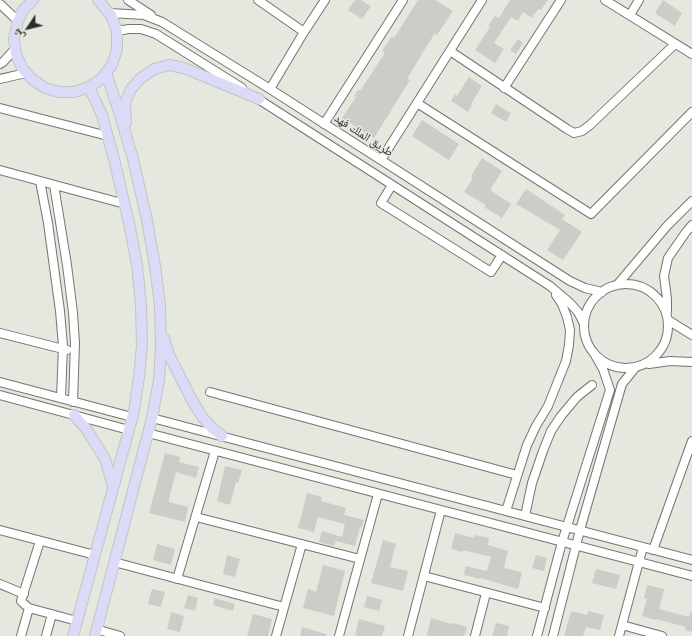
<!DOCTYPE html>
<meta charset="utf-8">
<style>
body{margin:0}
#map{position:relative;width:692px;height:636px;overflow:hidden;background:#e4e8df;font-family:Ubuntu,"Noto Naskh Arabic",sans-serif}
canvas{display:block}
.north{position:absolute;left:8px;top:8px;width:40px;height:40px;-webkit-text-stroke:3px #e4e8df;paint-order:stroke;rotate:235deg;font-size:11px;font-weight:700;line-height:16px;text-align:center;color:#2c2d2a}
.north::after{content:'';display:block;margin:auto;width:14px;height:18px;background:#2c2d2a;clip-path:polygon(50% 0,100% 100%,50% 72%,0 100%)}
</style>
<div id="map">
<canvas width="692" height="636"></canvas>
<div class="north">ش</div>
</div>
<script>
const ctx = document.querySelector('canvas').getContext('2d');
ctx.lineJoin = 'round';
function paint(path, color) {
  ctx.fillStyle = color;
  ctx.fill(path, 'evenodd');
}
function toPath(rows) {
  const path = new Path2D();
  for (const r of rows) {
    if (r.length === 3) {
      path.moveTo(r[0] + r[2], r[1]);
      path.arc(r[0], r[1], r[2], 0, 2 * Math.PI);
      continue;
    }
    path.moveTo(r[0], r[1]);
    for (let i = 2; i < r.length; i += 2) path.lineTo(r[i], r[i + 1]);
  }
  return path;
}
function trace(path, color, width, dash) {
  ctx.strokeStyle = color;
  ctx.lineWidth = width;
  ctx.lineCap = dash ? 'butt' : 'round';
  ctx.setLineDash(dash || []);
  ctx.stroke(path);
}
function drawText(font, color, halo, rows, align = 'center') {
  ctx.font = font + ' Ubuntu,"Noto Naskh Arabic",sans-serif';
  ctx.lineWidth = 3;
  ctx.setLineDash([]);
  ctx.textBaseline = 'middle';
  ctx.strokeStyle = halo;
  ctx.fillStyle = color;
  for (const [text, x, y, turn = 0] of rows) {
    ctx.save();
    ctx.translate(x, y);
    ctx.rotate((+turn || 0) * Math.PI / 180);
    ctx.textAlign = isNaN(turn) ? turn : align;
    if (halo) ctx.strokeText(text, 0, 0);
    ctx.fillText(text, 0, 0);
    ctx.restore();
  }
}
paint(toPath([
 [355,0,361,0,371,6,362,19,348,10],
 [418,0,435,0,453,11,437,35,435,33,422,54,407,79,410,80,374,138,342,118,356,97,354,96,358,90,360,91,385,53,382,51,392,36,394,38],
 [510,0,548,0,541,10,538,9,532,18,523,12,518,21,511,17,494,43,504,49,495,63,475,50,490,27,488,26,495,16,499,18],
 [663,0,682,13,675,26,655,13],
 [518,39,523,43,516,54,510,50],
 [469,77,482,86,471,104,472,105,468,112,451,101,455,94,457,96],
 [496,104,511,113,506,122,491,113],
 [422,120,459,144,449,160,412,136],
 [482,158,502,171,490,190,511,204,502,218,484,207,486,205,464,192,473,178,471,176],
 [526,189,565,215,562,219,582,232,563,260,547,250,560,230,516,204],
 [165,453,180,457,179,462,199,467,196,478,176,472,169,499,169,502,188,507,185,522,149,513],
 [225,466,242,470,238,483,236,482,230,505,217,501],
 [307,493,322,497,321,501,346,508,344,515,364,520,362,527,360,527,355,546,336,541,334,546,319,542,322,531,342,537,345,524,318,517,314,532,298,528],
 [455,533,474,538,475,535,489,538,488,545,508,551,504,568,522,572,518,589,480,578,480,579,464,575,466,566,487,571,491,557,463,550,463,552,451,549],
 [383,540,396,544,390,567,408,571,403,591,371,583],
 [157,544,175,549,171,565,153,560],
 [227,555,240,559,235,577,223,574],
 [536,555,547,558,544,571,532,568],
 [323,565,345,571,334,616,303,608,308,589,316,592],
 [596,569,620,575,616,589,592,583],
 [647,585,664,589,659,609,689,617,690,612,692,612,692,632,685,630,686,627,656,619,655,620,642,616,647,599,644,598],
 [152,589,165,592,161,607,148,604],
 [188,595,198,598,195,611,184,608],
 [367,596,382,600,379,611,364,607],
 [215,598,235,604,233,611,213,605],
 [571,611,587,615,588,611,604,615,600,630,586,627,583,636,564,636],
 [171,612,184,616,180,632,167,629],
 [253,614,272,619,268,636,247,636],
 [431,618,452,624,453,623,467,627,464,636,430,636,427,635],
 [359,619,385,626,382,636,359,636,355,635],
 [496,623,509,626,507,636,492,636],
 [302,627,326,634,326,636,300,636]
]), '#cacec6');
const minor = toPath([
 [128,0,151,15],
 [258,0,304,32,270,89],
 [605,0,692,54],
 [0,4,18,21],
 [110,13,144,15,162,22,270,89,570,281,585,288,602,292],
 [630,15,639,0],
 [117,31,129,29,141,29,156,34,242,88],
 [304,32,325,0],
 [450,51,567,129,574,133,582,131,590,125,675,44],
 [0,64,3,62,15,49],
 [0,79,26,73],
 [504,88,561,0],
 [255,97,550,286,569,302,578,312,584,324],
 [417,103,591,214,692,112],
 [0,108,108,136],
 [324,124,403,0],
 [381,160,482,0],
 [0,170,125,204],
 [40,181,48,223,60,311,63,346,61,398],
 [54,185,67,265,73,313,75,343,73,402],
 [392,185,381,203,491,272,502,255],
 [626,326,42],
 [617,285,667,226,692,201],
 [667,311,667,299,664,276,668,258,686,232,692,225],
 [668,320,692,335],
 [0,333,67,350],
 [649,364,670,361,692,362],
 [0,382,132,417],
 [210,392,332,425,517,475],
 [0,395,129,430],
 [152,418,692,560],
 [148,433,692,576],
 [506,511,527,445,536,426,548,406,566,361,569,345,570,330,567,317,562,304,556,295],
 [525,516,532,483,543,451,551,431,561,416,577,397,592,385],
 [196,517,360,559],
 [0,530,95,555],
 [40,541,21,601,24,604,29,608,77,621],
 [653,550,692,441],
 [114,562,284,607],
 [424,576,545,608],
 [177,579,215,451],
 [0,584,24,594],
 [622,625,662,636],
 [96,629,120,636],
 [21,636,29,608],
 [46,636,52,614],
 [276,636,302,544],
 [339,636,378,494],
 [408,636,441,510],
 [475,636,486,593],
 [537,636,562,542,610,390,603,369,595,355],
 [553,636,580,530,622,384,635,368],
 [619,636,643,547]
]);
const major = toPath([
 [33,0,23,10,18,21,14,39,16,54,22,68,32,79,45,88,59,92,74,92,89,87,101,79,112,65,117,49,117,31,111,15,98,0],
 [126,123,125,103,131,89,141,78,154,69,169,65,184,68,259,99],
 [164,338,169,355,193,402,203,418,212,428,222,436],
 [74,415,87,430,105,459,113,486],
 [73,636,134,411,139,377,142,346,141,305,137,265,129,223,114,159,102,115,89,87],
 [95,636,152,418,159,380,161,345,160,305,155,266,147,220,133,159,119,112,106,72]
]);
trace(minor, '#73766f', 10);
trace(major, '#c4c4c3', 12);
trace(minor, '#fff', 8);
trace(major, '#dbdbf8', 10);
drawText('12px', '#2c2d2a', '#e4e8df', [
 ["طريق الملك فهد",364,135,33]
]);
</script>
